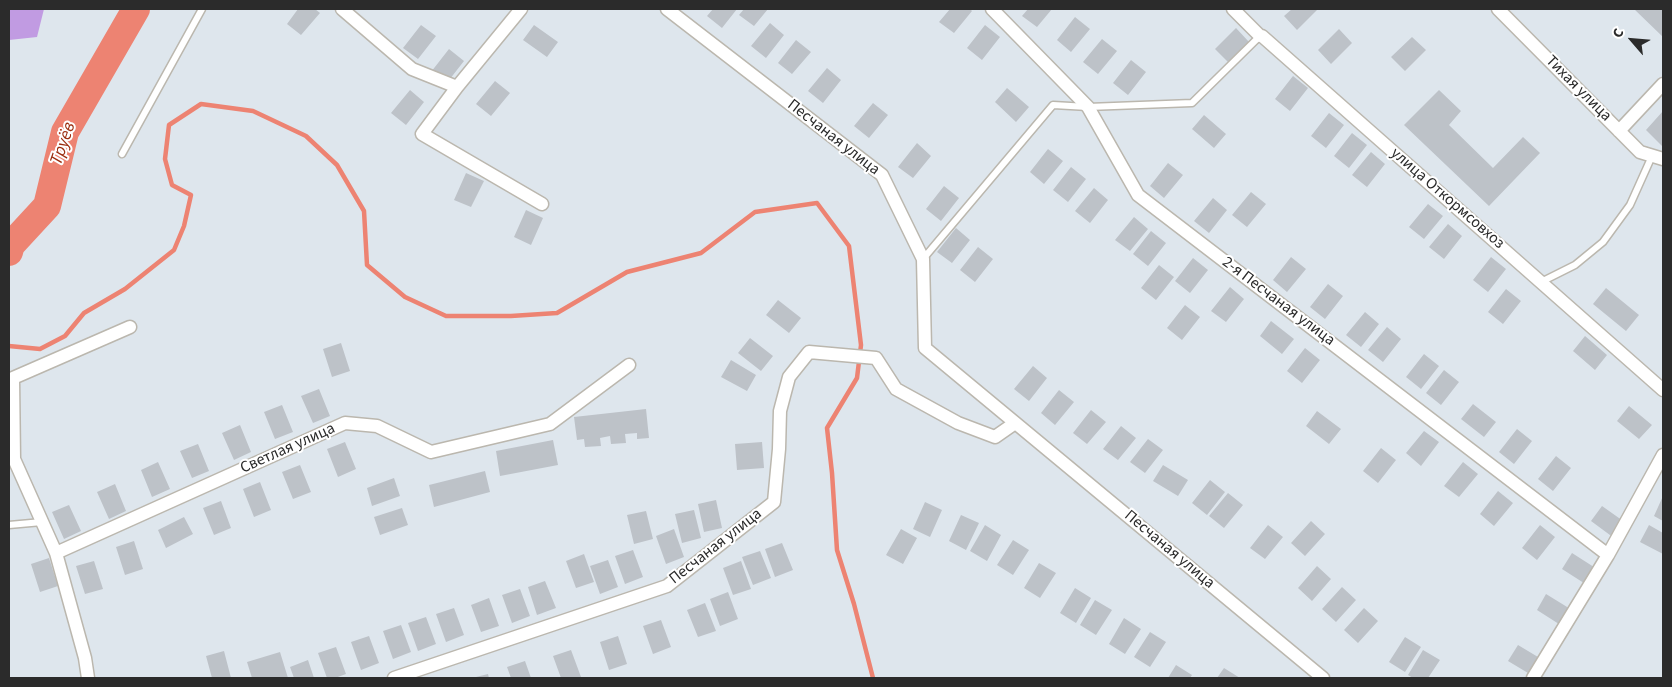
<!DOCTYPE html>
<meta charset="utf-8">
<style>
body{margin:0}
#map{position:relative;width:1672px;height:687px;overflow:hidden;background:#dee6ed;font-family:"Source Sans 3",sans-serif}
canvas{display:block}
.frame{position:absolute;inset:0;border:10px solid #2b2b2b;pointer-events:none}
.north{position:absolute;left:1607px;top:15px;width:50px;height:50px;-webkit-text-stroke:4px #fff;paint-order:stroke;rotate:297deg;font-size:14px;font-weight:700;line-height:20px;text-align:center;color:#2b2b2b}
.north::after{content:'';display:block;margin:auto;width:18px;height:22px;background:#2b2b2b;clip-path:polygon(50% 0,100% 100%,50% 72%,0 100%)}
</style>
<div id="map">
<canvas width="1672" height="687"></canvas>
<div class="frame"></div>
<div class="north">С</div>
</div>
<script>
const ctx = document.querySelector('canvas').getContext('2d');
ctx.lineJoin = 'round';
function paint(path, color) {
  ctx.fillStyle = color;
  ctx.fill(path, 'evenodd');
}
function toPath(rows) {
  const path = new Path2D();
  for (const r of rows) {
    path.moveTo(r[0], r[1]);
    for (let i = 2; i < r.length; i += 2) path.lineTo(r[i], r[i + 1]);
  }
  return path;
}
function trace(path, color, width, dash) {
  ctx.strokeStyle = color;
  ctx.lineWidth = width;
  ctx.lineCap = dash ? 'butt' : 'round';
  ctx.setLineDash(dash || []);
  ctx.stroke(path);
}
function drawText(font, color, halo, rows, align = 'center') {
  ctx.font = font + ' "Source Sans 3",sans-serif';
  ctx.lineWidth = 4;
  ctx.setLineDash([]);
  ctx.textBaseline = 'middle';
  ctx.strokeStyle = halo;
  ctx.fillStyle = color;
  for (const [text, x, y, turn = 0] of rows) {
    ctx.save();
    ctx.translate(x, y);
    ctx.rotate((+turn || 0) * Math.PI / 180);
    ctx.textAlign = isNaN(turn) ? turn : align;
    if (halo) ctx.strokeText(text, 0, 0);
    ctx.fillText(text, 0, 0);
    ctx.restore();
  }
}
paint(toPath([
 [9,9,44,9,37,37,9,40]
]), '#c19be2');
trace(toPath([
 [9,346,40,349,65,336,84,313,125,289,174,250,184,226,191,195,172,185,165,159,169,125,201,104,253,111,306,136,337,165,364,211,367,265,405,297,446,316,511,316,557,313,627,272,701,253,755,212,817,203,849,246,861,345,857,378,827,428,832,473,837,550,854,604,873,678]
]), '#ed8372', 4.5);
trace(toPath([
 [9,252,11,245,47,206,65,132,136,9]
]), '#ed8372', 28);
paint(toPath([
 [298,9,315,9,320,13,301,35,287,24],
 [713,9,737,9,722,28,707,16],
 [744,9,768,9,754,26,739,15],
 [950,9,970,9,972,11,954,33,939,22],
 [1028,9,1052,9,1037,27,1022,16],
 [1292,9,1318,9,1297,30,1284,16],
 [1634,9,1663,9,1663,37],
 [1075,17,1090,29,1071,52,1057,40],
 [770,23,784,35,766,58,751,46],
 [421,25,436,36,418,59,403,48],
 [534,25,558,42,547,57,523,40],
 [985,25,1000,37,982,60,967,48],
 [1236,28,1249,42,1228,62,1215,49],
 [1339,29,1352,43,1331,64,1318,50],
 [1412,37,1426,50,1405,71,1391,57],
 [1102,39,1117,51,1098,74,1083,62],
 [796,40,811,52,792,74,778,63],
 [449,49,464,61,446,84,431,72],
 [1131,60,1146,72,1128,95,1113,83],
 [827,68,841,80,823,103,808,91],
 [1293,76,1308,88,1290,111,1275,99],
 [495,81,510,93,491,116,476,104],
 [1007,88,1029,107,1016,122,995,102],
 [410,90,424,102,406,125,391,113],
 [1439,90,1461,111,1449,125,1493,168,1523,137,1540,153,1489,206,1404,125],
 [873,103,888,115,869,138,854,126],
 [1663,111,1663,147,1646,130],
 [1329,113,1344,125,1326,148,1311,136],
 [1204,115,1226,134,1214,148,1192,129],
 [1352,133,1367,145,1349,168,1334,156],
 [917,143,931,156,913,178,898,167],
 [1048,149,1063,161,1044,184,1030,172],
 [1371,152,1385,164,1367,187,1352,175],
 [1168,163,1183,175,1164,198,1150,186],
 [1071,167,1086,179,1068,202,1053,190],
 [466,173,484,181,471,207,454,200],
 [944,186,959,198,941,221,926,209],
 [1094,188,1108,200,1090,223,1075,211],
 [1251,192,1266,204,1247,227,1232,215],
 [1213,198,1227,210,1209,233,1194,221],
 [1428,204,1443,216,1424,239,1409,227],
 [526,210,543,218,531,245,514,237],
 [1134,217,1148,229,1130,251,1115,240],
 [1448,224,1462,236,1444,259,1429,247],
 [956,228,970,240,952,263,937,252],
 [1151,231,1166,243,1148,266,1133,254],
 [978,247,993,259,975,282,960,270],
 [1291,257,1306,269,1287,292,1273,280],
 [1491,257,1506,269,1488,292,1473,280],
 [1193,258,1208,270,1190,293,1175,281],
 [1159,265,1174,277,1156,300,1141,288],
 [1328,284,1343,296,1325,319,1310,307],
 [1230,287,1244,299,1226,322,1211,311],
 [1606,288,1639,315,1626,331,1593,304],
 [1506,289,1521,301,1503,324,1488,312],
 [778,300,801,318,789,333,766,315],
 [1185,305,1200,317,1182,340,1167,328],
 [1365,312,1379,324,1361,347,1346,335],
 [1271,321,1294,339,1282,354,1260,336],
 [1387,327,1401,339,1383,362,1368,350],
 [1585,336,1607,355,1595,370,1573,351],
 [750,338,773,356,761,371,738,353],
 [341,343,350,371,332,377,323,349],
 [1305,348,1320,360,1302,383,1287,371],
 [1424,354,1439,366,1421,389,1406,377],
 [731,360,756,375,747,391,721,377],
 [1033,366,1047,378,1029,401,1014,389],
 [1444,370,1459,382,1441,405,1426,393],
 [319,389,330,416,313,423,301,396],
 [1059,390,1074,402,1055,425,1041,413],
 [1473,404,1496,422,1484,437,1461,419],
 [282,405,293,432,275,439,264,412],
 [1629,406,1652,425,1639,439,1617,421],
 [646,409,649,438,637,439,637,433,625,434,626,443,611,444,610,436,600,438,601,446,585,447,584,439,577,440,574,417],
 [1091,410,1106,422,1087,444,1073,433],
 [1317,411,1341,429,1329,444,1306,426],
 [240,425,251,452,234,460,222,433],
 [1121,426,1136,438,1118,460,1103,449],
 [1517,429,1532,441,1514,464,1499,452],
 [1424,431,1439,442,1421,466,1406,453],
 [1148,439,1163,450,1145,473,1130,462],
 [553,440,558,465,500,476,496,451],
 [345,442,356,469,338,477,327,449],
 [762,442,764,468,737,470,735,444],
 [198,444,209,471,192,478,180,451],
 [1381,448,1396,460,1378,483,1363,471],
 [1556,456,1571,468,1553,491,1538,479],
 [158,462,170,489,152,497,141,470],
 [1463,462,1478,474,1459,497,1444,486],
 [300,465,311,492,293,499,282,472],
 [1163,465,1188,480,1178,496,1153,481],
 [485,471,490,492,434,507,429,485],
 [394,478,400,496,372,506,367,488],
 [1210,480,1225,492,1207,515,1192,503],
 [260,482,271,510,254,517,243,489],
 [115,484,126,511,109,519,97,492],
 [1498,491,1513,503,1494,526,1480,514],
 [1228,493,1243,505,1224,528,1209,516],
 [1663,496,1663,521,1654,516],
 [716,500,722,528,704,532,698,504],
 [221,501,231,528,214,535,203,508],
 [925,502,942,510,930,537,913,529],
 [69,505,81,531,64,539,52,512],
 [1602,506,1626,523,1614,538,1591,521],
 [402,508,408,525,380,535,374,517],
 [694,510,701,538,682,543,675,514],
 [646,511,653,539,634,544,627,515],
 [961,515,979,523,966,550,949,541],
 [184,517,193,534,166,548,158,530],
 [1311,521,1325,534,1305,556,1291,543],
 [985,525,1001,535,987,561,970,551],
 [1268,525,1283,537,1265,559,1250,548],
 [1540,525,1555,537,1537,560,1522,548],
 [1649,525,1663,533,1663,554,1640,542],
 [674,529,684,557,666,564,656,536],
 [901,529,917,538,903,564,886,555],
 [1013,540,1029,550,1013,575,997,565],
 [134,541,143,569,125,575,116,547],
 [782,543,793,570,775,577,765,549],
 [633,550,643,577,625,584,615,556],
 [760,551,771,578,753,585,742,557],
 [1572,553,1597,569,1587,585,1562,569],
 [584,554,594,582,576,588,566,561],
 [49,558,58,586,40,592,31,564],
 [608,560,618,587,600,594,590,566],
 [94,561,103,589,85,594,76,566],
 [741,561,751,589,733,595,723,568],
 [1039,563,1056,573,1040,598,1024,588],
 [1317,566,1331,579,1312,601,1298,588],
 [545,581,556,608,537,615,528,587],
 [1342,587,1356,600,1336,622,1322,609],
 [1075,588,1091,598,1076,623,1060,613],
 [520,589,530,616,512,623,502,595],
 [728,592,738,619,720,626,710,599],
 [1546,594,1572,610,1562,626,1537,610],
 [489,598,499,626,481,632,471,605],
 [1095,600,1112,610,1096,635,1080,625],
 [705,603,716,631,698,637,687,610],
 [454,608,464,635,446,642,436,614],
 [1364,608,1378,621,1358,643,1344,630],
 [426,617,436,644,418,651,408,623],
 [1124,618,1141,629,1125,654,1109,644],
 [661,620,671,647,653,654,643,626],
 [401,625,411,652,393,659,383,631],
 [1150,632,1166,642,1150,667,1134,657],
 [369,636,379,663,361,670,351,642],
 [618,636,627,664,609,670,600,642],
 [1405,637,1421,647,1405,672,1389,662],
 [1518,645,1543,660,1533,676,1508,661],
 [336,647,346,674,335,678,327,678,318,653],
 [571,650,581,677,561,678,553,656],
 [1423,650,1440,660,1428,678,1413,678,1408,675],
 [224,651,231,678,212,678,206,656],
 [280,652,288,678,252,678,247,662],
 [308,660,314,678,294,678,290,667],
 [525,661,531,678,511,678,507,667],
 [1176,665,1192,675,1190,678,1168,678],
 [1224,668,1240,678,1217,678],
 [488,674,489,678,472,678]
]), '#bdc2c8');
const service = toPath([
 [122,154,202,9],
 [923,259,1053,105,1088,107,1192,103,1260,36],
 [1541,282,1575,265,1603,242,1630,205,1652,156],
 [9,525,42,522]
]);
const minor = toPath([
 [342,9,412,69,457,87],
 [521,9,457,87,422,134,542,204],
 [667,9,882,175,923,259,925,348,1323,678],
 [992,9,1088,107,1138,195,1608,555],
 [1233,9,1260,36,1262,36,1663,390],
 [1498,9,1640,152,1663,159],
 [1619,131,1663,84],
 [56,553,345,423,377,426,431,452,550,424,629,365],
 [88,678,85,658,56,553,14,459,13,378,130,327],
 [394,678,667,586,774,502,779,449,780,411,789,377,809,352,876,358,896,389,958,423,995,437,1015,423],
 [1533,678,1608,555,1663,455]
]);
trace(service, '#bbb7ae', 9);
trace(minor, '#bbb7ae', 15);
trace(service, '#fff', 6);
trace(minor, '#fff', 12);
drawText('16px', '#2b2b2b', '#fff', [
 ["Тихая улица",1578,89,45],
 ["Песчаная улица",833,138,38],
 ["улица Откормсовхоз",1447,199,41],
 ["2-я Песчаная улица",1278,302,37],
 ["Светлая улица",288,449,-24],
 ["Песчаная улица",716,547,-38],
 ["Песчаная улица",1169,550,40]
]);
drawText('italic 18px', '#9b2d0f', '#fff', [
 ["Труёв",64,144,-71]
]);
</script>
